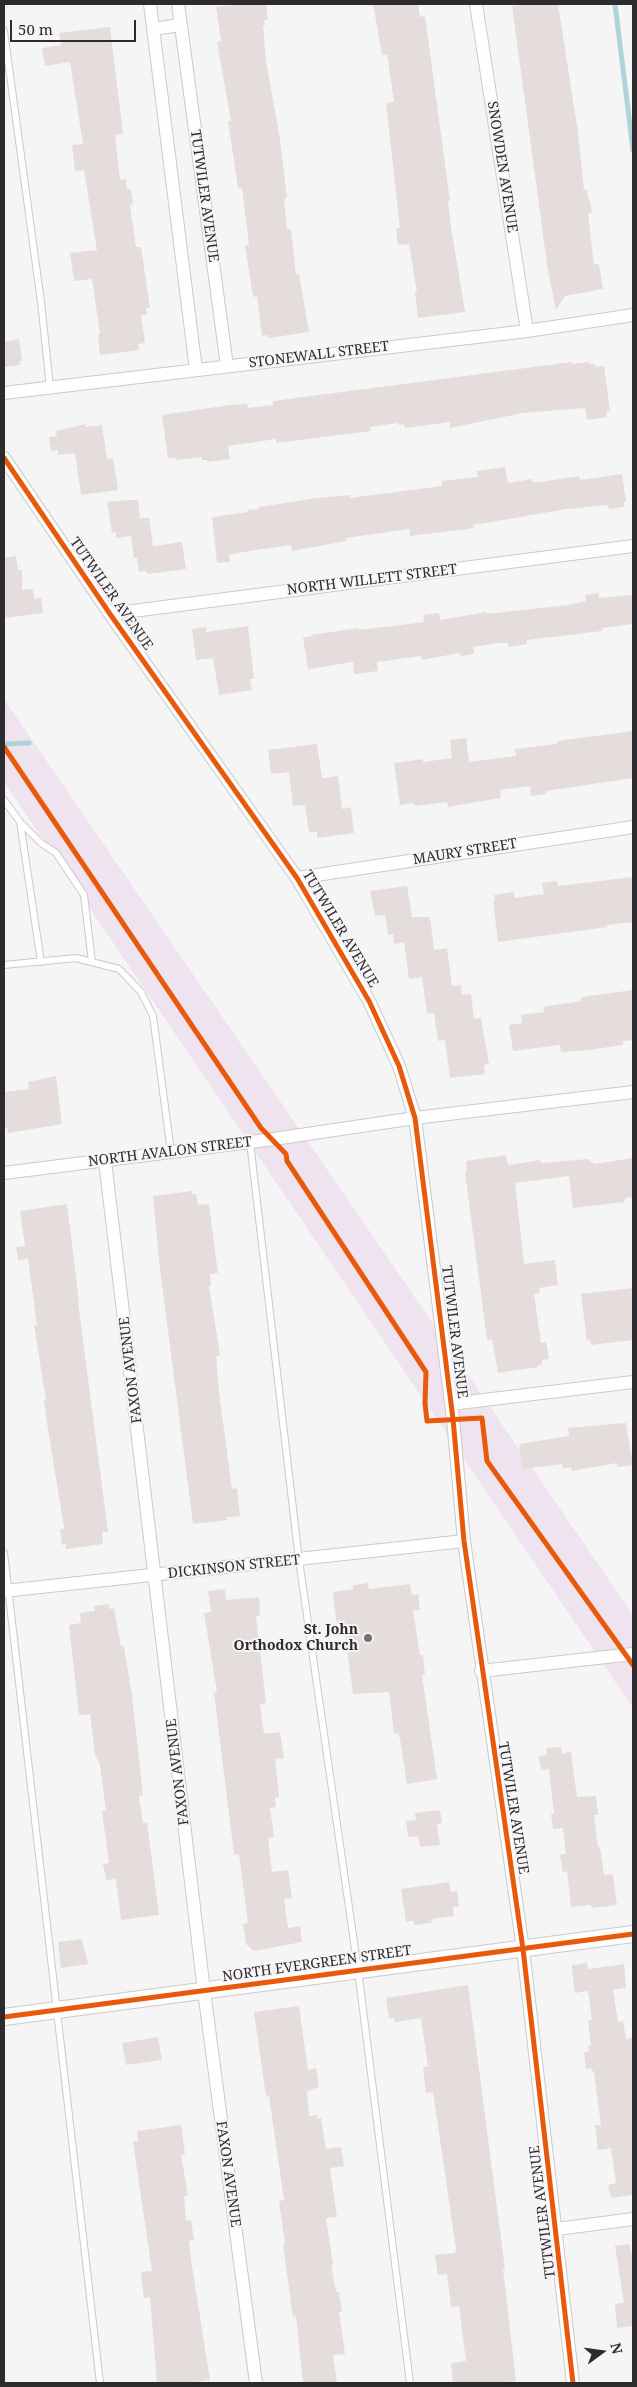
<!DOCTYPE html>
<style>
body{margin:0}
#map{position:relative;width:637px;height:2387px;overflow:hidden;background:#f6f5f6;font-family:"Noto Serif",serif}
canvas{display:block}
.frame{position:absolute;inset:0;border:5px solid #2d2b2d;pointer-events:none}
.north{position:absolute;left:577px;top:2327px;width:50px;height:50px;-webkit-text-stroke:4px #f7f4f7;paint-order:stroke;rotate:76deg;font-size:14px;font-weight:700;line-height:20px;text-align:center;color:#2d2b2d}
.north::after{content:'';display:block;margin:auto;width:18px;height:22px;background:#2d2b2d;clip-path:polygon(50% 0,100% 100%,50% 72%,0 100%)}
.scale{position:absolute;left:10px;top:20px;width:126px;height:22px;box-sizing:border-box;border:2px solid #2d2b2d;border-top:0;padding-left:6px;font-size:15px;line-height:18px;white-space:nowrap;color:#2d2b2d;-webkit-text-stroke:4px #f7f4f7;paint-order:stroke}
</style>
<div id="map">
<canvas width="637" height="2387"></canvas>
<div class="frame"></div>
<div class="north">N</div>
<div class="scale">50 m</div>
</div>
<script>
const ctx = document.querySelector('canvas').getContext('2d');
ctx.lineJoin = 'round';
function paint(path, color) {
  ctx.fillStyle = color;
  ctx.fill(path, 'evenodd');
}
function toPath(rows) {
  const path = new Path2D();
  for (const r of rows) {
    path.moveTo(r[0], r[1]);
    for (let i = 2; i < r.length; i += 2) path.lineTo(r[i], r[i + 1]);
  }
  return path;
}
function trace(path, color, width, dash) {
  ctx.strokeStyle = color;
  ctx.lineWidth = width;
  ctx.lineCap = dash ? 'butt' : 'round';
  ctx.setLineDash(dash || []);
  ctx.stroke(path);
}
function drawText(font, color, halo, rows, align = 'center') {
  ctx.font = font + ' "Noto Serif",serif';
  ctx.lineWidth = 4;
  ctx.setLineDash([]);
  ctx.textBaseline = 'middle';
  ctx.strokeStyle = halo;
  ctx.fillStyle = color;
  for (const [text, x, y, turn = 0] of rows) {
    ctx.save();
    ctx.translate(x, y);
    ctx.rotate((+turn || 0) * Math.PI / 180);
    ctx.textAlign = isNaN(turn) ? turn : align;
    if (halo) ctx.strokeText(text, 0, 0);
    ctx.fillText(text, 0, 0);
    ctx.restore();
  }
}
paint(toPath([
 [4,699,633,1615,633,1708,4,782]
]), '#f0e3f0');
trace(toPath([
 [615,4,633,150],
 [4,744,29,743]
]), '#aed3da', 5);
paint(toPath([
 [242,4,266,4,268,20,264,20,265,26,263,26,266,61,280,139,287,198,284,199,287,229,291,229,296,274,299,274,309,332,269,338,268,335,262,336,257,296,253,297,245,245,249,245,242,188,238,188,228,121,231,121,217,42,221,41,216,7],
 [373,4,418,4,420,17,425,16,450,201,448,201,451,227,465,312,418,318,415,292,417,292,409,244,398,245,396,229,400,228,386,103,394,102,387,54,382,55],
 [530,4,558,4,577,126,584,190,587,190,588,199,590,199,592,213,588,214,594,264,599,264,603,289,565,296,556,310,548,271,512,6],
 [110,27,123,134,115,135,120,180,126,179,127,189,131,189,133,204,130,205,136,247,141,247,150,308,146,308,147,315,141,315,145,343,138,344,139,350,100,355,98,334,100,334,92,279,74,281,70,253,97,250,84,170,75,171,72,145,83,144,70,62,45,66,42,48,61,45,59,33],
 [19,339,22,361,19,361,20,365,4,367,4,342],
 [572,362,572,364,589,362,589,364,595,364,596,367,604,366,610,411,606,412,607,417,587,420,585,408,523,413,450,428,450,422,405,428,404,424,398,425,398,423,370,427,371,431,276,443,276,439,228,446,230,459,208,462,207,460,202,460,202,457,176,460,175,458,168,458,162,415,230,405,247,404,248,408,273,405,273,401],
 [86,424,86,427,102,425,107,459,113,458,118,490,81,495,75,453,58,455,58,450,51,451,49,437,57,436,56,431],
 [505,467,508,483,532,479,532,482,541,482,579,476,580,480,622,474,626,502,624,502,624,507,609,509,608,505,567,509,473,525,474,528,459,530,410,536,409,529,346,538,346,541,292,551,291,545,243,552,229,555,230,562,217,563,212,517,248,512,247,510,259,509,259,507,316,498,350,495,350,498,442,486,442,481,478,477,477,471],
 [128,500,138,500,140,518,149,518,153,546,182,542,186,569,148,574,145,571,139,572,137,558,134,558,131,536,116,538,116,532,112,533,107,502],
 [16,556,18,570,22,570,22,590,33,589,34,599,41,598,43,613,4,618,4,558],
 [599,593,599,598,633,595,633,624,602,628,602,631,527,640,527,644,508,647,508,643,499,643,473,647,474,654,460,656,459,653,422,660,421,656,377,662,378,671,354,674,353,662,308,669,303,638,312,636,311,635,359,628,359,630,417,623,424,622,423,615,439,613,440,620,486,612,486,614,569,605,586,601,585,595],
 [248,626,254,679,250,679,252,690,219,695,213,658,196,660,192,629,206,627,206,632],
 [633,731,633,778,546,791,546,794,531,796,530,786,500,790,501,798,448,807,447,802,415,806,414,803,400,805,394,763,423,759,423,762,452,758,450,740,466,738,469,762,516,756,515,749,557,744,557,741],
 [317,744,322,778,338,776,342,809,351,807,354,833,317,838,317,832,309,832,305,805,293,806,289,772,271,774,268,750],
 [633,877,633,922,606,925,607,927,498,942,493,901,495,901,494,895,514,892,514,898,544,894,542,883,557,881,558,886],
 [407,886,412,917,430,917,434,950,447,948,452,986,461,985,462,995,471,994,474,1019,481,1018,489,1064,484,1065,485,1074,450,1078,445,1040,438,1041,434,1013,427,1014,422,977,409,979,404,942,394,944,393,934,388,935,385,915,375,916,370,891],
 [633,990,633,1040,623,1041,623,1045,588,1050,561,1052,560,1045,513,1051,509,1025,522,1023,521,1015,544,1012,543,1007,581,1001,581,997],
 [56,1076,62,1124,8,1133,7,1127,4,1128,4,1092,29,1089,28,1082],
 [506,1155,508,1165,540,1160,541,1163,588,1159,594,1164,633,1158,633,1197,626,1198,624,1202,573,1208,569,1176,515,1183,524,1264,555,1260,558,1285,539,1288,540,1293,534,1294,541,1343,546,1342,549,1359,542,1360,542,1365,538,1365,538,1367,498,1373,492,1339,487,1340,465,1172,467,1171,466,1161],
 [192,1191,192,1194,196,1194,198,1205,209,1204,218,1273,210,1274,211,1286,209,1286,220,1355,216,1356,219,1392,232,1489,237,1488,240,1516,227,1517,227,1520,193,1524,160,1269,153,1196],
 [67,1204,79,1302,78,1302,108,1532,102,1532,103,1544,66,1549,66,1544,62,1545,60,1529,63,1529,64,1527,47,1423,44,1400,46,1400,34,1325,37,1325,28,1259,18,1260,16,1247,25,1246,20,1211],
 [633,1288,633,1340,591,1345,590,1340,587,1341,581,1294],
 [626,1423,633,1465,617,1467,617,1463,572,1471,571,1467,563,1469,562,1464,523,1469,519,1444,569,1436,568,1428],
 [368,1583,369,1589,410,1584,412,1595,418,1594,420,1610,413,1610,420,1655,423,1655,425,1674,422,1675,437,1779,407,1784,400,1739,398,1733,394,1734,389,1692,353,1694,345,1634,338,1635,333,1592,353,1589,353,1585],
 [225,1589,226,1600,259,1597,260,1615,256,1616,266,1703,260,1704,264,1734,280,1732,284,1758,275,1759,279,1797,275,1798,276,1807,270,1808,274,1837,268,1838,272,1872,288,1870,292,1898,284,1899,288,1928,300,1926,302,1942,254,1951,246,1944,243,1924,248,1923,239,1854,234,1855,214,1693,217,1692,204,1613,211,1612,208,1591],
 [109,1604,109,1609,114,1608,121,1646,124,1646,132,1696,143,1795,139,1796,143,1823,147,1822,159,1915,121,1920,116,1879,106,1880,103,1864,109,1863,102,1811,106,1811,100,1765,95,1754,90,1714,79,1715,69,1625,81,1623,80,1613,95,1611,94,1606],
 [561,1747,562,1754,571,1752,577,1797,596,1796,598,1815,594,1815,598,1847,600,1847,604,1875,613,1874,617,1905,592,1908,590,1905,571,1907,567,1871,563,1872,560,1855,566,1854,563,1828,553,1829,551,1814,554,1814,549,1769,541,1770,539,1756,547,1755,546,1748],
 [440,1810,442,1823,437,1824,440,1845,420,1847,418,1836,408,1837,406,1821,416,1820,415,1813],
 [449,1882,451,1892,457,1891,459,1906,453,1907,454,1916,431,1919,432,1923,414,1925,414,1921,406,1922,401,1889],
 [82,1939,88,1964,61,1968,58,1942],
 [587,1963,588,1969,624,1964,626,1988,613,1990,618,2022,623,2021,626,2039,633,2038,633,2195,611,2198,608,2185,616,2183,611,2148,598,2150,595,2125,601,2125,594,2073,591,2068,586,2069,584,2052,589,2051,588,2046,591,2046,588,2020,592,2020,588,1991,575,1993,572,1971,572,1965],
 [468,1985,505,2269,503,2269,516,2381,495,2383,453,2383,451,2363,466,2361,459,2306,451,2307,447,2274,438,2275,435,2255,455,2253,456,2249,433,2092,426,2093,423,2067,428,2067,421,2018,395,2022,394,2018,389,2018,386,1998],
 [299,2006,308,2070,316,2068,319,2087,307,2091,309,2116,317,2115,317,2119,321,2118,326,2149,341,2147,344,2166,330,2168,337,2217,326,2218,333,2265,331,2265,336,2292,339,2292,342,2312,339,2312,345,2354,333,2355,337,2383,303,2383,296,2316,293,2317,283,2245,285,2244,279,2201,284,2200,269,2096,266,2097,254,2012],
 [158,2037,162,2060,126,2065,122,2043],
 [181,2125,185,2154,181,2155,188,2195,184,2196,186,2221,191,2220,194,2240,189,2241,192,2266,210,2380,188,2383,157,2383,150,2297,144,2298,141,2272,152,2271,133,2142,138,2141,137,2131],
 [629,2244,633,2260,633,2326,617,2328,615,2304,624,2303,615,2246]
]), '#e4dddc');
const service = toPath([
 [4,31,41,302,50,387],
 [4,800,20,822,41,843,56,853,84,895,92,962],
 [20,822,41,962],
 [4,965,76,958,119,969,141,992,153,1016,171,1152],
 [250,1142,299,1560,358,1970,410,2383],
 [4,1553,100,2383]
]);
const minor = toPath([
 [150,4,196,370],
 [178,4,227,366],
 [476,4,527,331],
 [153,29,181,25],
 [4,393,527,331,633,315],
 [4,458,110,614,297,878,369,1001,399,1066,415,1118,453,1419,464,1541,523,1949,573,2383],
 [110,614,633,546],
 [297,878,633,827],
 [105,1161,204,1991,256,2383],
 [4,1173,274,1139,415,1118,633,1092],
 [451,1404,633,1382],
 [4,1591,464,1541],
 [481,1671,633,1654],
 [557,2229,633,2219]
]);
const tertiary = toPath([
 [4,2017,633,1934]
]);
trace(service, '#cbcacb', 8);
trace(minor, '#cbcacb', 14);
trace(tertiary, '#cbcacb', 18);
trace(service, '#fefefe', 6);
trace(minor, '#fefefe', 12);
trace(tertiary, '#fefefe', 16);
trace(toPath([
 [4,458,110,614,297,878,369,1001,399,1066,415,1118,453,1419,464,1541,523,1949,573,2383],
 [4,747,261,1128,286,1154,287,1161,426,1372,425,1403,427,1421,482,1418,487,1461,633,1665],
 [4,2017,633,1934]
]), '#e8590c', 5);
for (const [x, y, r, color] of [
 [368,1638,5,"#737273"]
]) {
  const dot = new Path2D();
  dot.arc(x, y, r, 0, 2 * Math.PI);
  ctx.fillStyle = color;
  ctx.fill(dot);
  trace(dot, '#f7f4f7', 2);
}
drawText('14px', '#2d2b2d', '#f7f4f7', [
 ["SNOWDEN AVENUE",502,167,81],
 ["TUTWILER AVENUE",204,196,82],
 ["STONEWALL STREET",319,355,-7],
 ["NORTH WILLETT STREET",372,580,-7],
 ["TUTWILER AVENUE",111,594,55],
 ["MAURY STREET",465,852,-9],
 ["TUTWILER AVENUE",340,929,59],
 ["NORTH AVALON STREET",170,1152,-7],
 ["TUTWILER AVENUE",454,1332,83],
 ["FAXON AVENUE",131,1370,-97],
 ["DICKINSON STREET",234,1567,-6],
 ["FAXON AVENUE",178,1772,-97],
 ["TUTWILER AVENUE",513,1808,81],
 ["NORTH EVERGREEN STREET",317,1964,-8],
 ["FAXON AVENUE",228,2174,82],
 ["TUTWILER AVENUE",543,2212,-97]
]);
drawText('bold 14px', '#2d2b2d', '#f7f4f7', [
 ["St. John",358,1630],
 ["Orthodox Church",358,1646]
], 'right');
</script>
